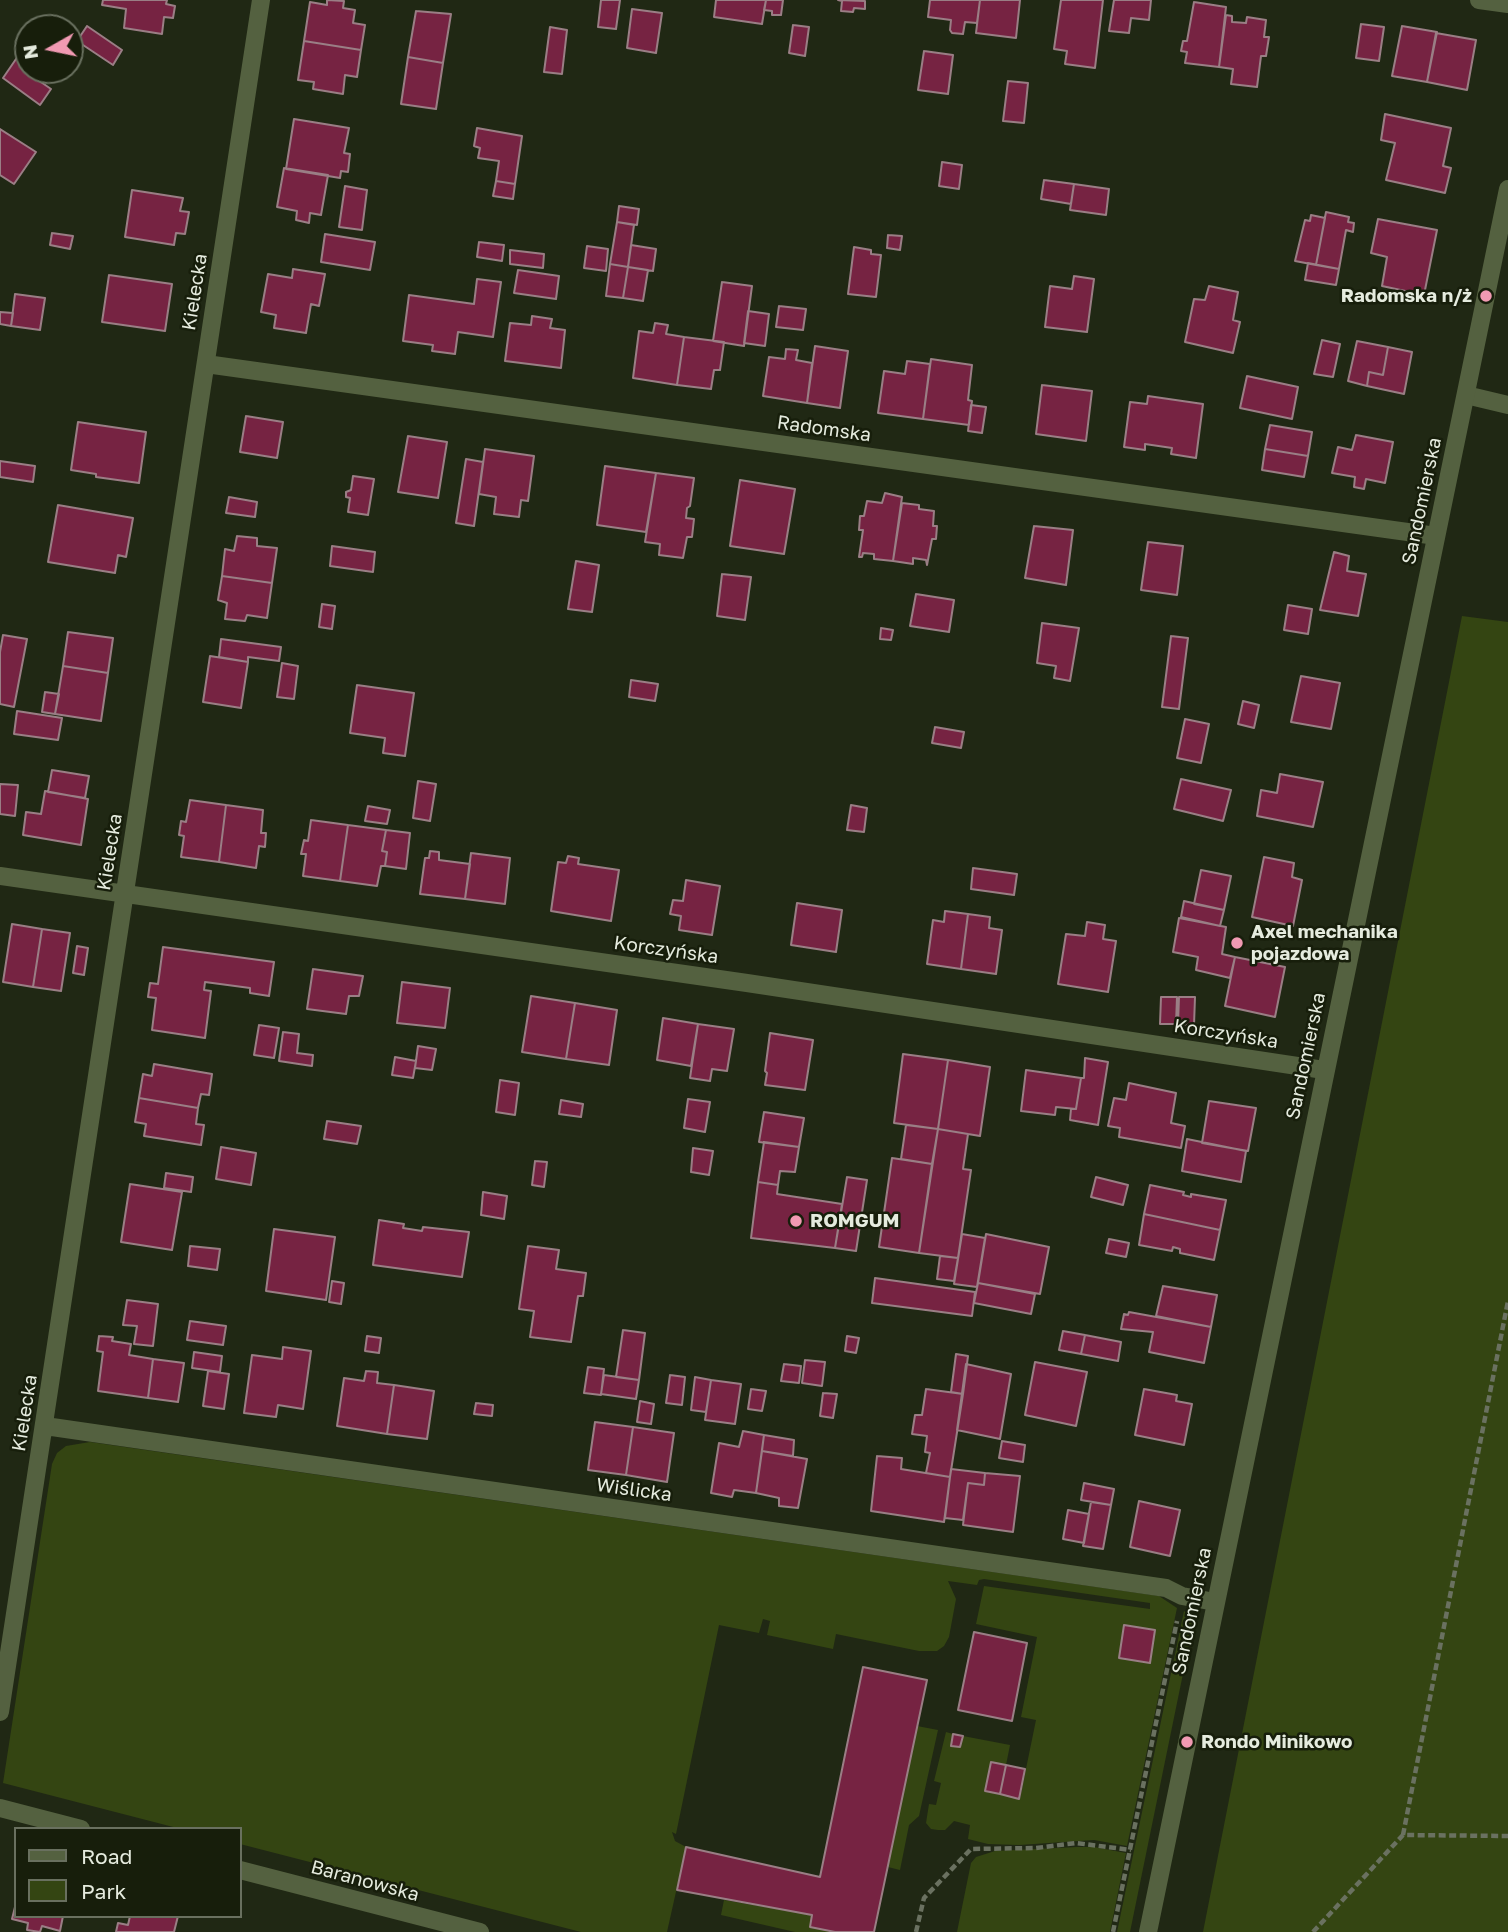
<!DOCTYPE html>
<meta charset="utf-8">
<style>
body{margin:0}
#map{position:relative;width:1508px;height:1932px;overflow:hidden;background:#202814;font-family:"Golos Text",sans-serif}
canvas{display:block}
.legend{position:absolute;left:14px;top:1827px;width:228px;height:91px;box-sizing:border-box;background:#171e0b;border:2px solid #69705f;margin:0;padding:9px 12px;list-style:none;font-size:21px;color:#e5ebde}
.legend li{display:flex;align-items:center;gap:14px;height:35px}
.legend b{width:35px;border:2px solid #69705f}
.north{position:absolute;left:14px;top:14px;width:70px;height:70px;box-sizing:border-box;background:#171e0b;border:2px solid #69705f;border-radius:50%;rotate:261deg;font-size:19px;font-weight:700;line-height:28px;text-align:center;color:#e5ebde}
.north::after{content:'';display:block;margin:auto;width:24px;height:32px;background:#f19ab3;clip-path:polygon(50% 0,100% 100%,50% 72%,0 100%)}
</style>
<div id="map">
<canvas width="1508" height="1932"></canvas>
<ul class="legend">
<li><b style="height:9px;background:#546140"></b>Road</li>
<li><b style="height:19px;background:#344512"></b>Park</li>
</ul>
<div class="north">N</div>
</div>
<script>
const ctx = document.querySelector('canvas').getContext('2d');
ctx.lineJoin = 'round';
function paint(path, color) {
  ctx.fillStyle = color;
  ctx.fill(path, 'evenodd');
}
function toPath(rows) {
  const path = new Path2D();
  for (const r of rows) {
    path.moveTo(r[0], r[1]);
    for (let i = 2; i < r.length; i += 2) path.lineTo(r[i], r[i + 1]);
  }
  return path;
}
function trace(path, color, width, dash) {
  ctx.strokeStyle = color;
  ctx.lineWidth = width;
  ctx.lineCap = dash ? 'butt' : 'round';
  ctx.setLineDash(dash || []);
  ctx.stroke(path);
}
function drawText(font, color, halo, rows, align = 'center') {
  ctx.font = font + ' "Golos Text",sans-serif';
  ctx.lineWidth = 5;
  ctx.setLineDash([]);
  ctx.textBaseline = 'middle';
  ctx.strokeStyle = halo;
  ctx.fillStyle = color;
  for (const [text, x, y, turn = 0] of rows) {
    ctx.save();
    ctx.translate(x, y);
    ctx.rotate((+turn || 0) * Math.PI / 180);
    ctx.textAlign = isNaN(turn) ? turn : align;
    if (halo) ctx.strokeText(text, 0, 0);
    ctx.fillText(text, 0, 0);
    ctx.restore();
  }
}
paint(toPath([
 [1462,616,1508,622,1508,1932,1203,1932],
 [90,1442,1159,1596,1177,1608,1127,1846,1094,1840,1019,1845,988,1844,968,1839,970,1825,954,1821,945,1830,938,1830,931,1829,926,1823,929,1804,936,1805,941,1783,934,1781,946,1732,953,1734,952,1746,960,1747,963,1736,1010,1745,1006,1765,991,1762,985,1791,1020,1798,1036,1720,1021,1717,1037,1637,976,1624,984,1586,1150,1609,1150,1603,984,1579,979,1580,977,1585,948,1581,956,1599,949,1637,944,1646,937,1651,919,1651,836,1634,833,1649,767,1635,770,1621,763,1619,759,1633,719,1625,676,1834,672,1832,675,1841,686,1847,667,1932,581,1932,240,1844,240,1829,181,1829,3,1783,52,1464,57,1453,66,1446],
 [1124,1626,1150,1663,1119,1658],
 [1184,1611,1193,1619,1193,1625,1130,1932,1117,1932],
 [917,1726,938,1730,919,1816,909,1825,900,1870,888,1867],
 [1077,1847,1094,1847,1126,1853,1110,1932,957,1932,971,1863,976,1857,995,1851],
 [724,1900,812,1915,835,1932,795,1932,721,1915]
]), '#344512');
const building = toPath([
 [103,0,167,0,166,4,175,6,173,18,164,17,162,34,124,28,126,9,102,5,103,0],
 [327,0,344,1,343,8,355,10,353,23,365,25,361,50,304,41,310,2,327,5,327,0],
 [601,0,620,0,616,29,598,27,601,0],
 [716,0,766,0,762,24,714,17,716,0],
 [766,0,783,0,781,15,772,15,772,11,764,10,766,0],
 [838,0,865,1,865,9,854,8,853,12,841,11,842,1,838,0],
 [930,0,980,0,977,23,965,22,963,34,952,33,950,30,951,20,928,17,930,0],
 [980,0,1020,0,1016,38,976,33,980,0],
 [1061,0,1103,0,1095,68,1065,64,1067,51,1054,49,1061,0],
 [1114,0,1151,0,1149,20,1131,18,1129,33,1109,31,1114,0],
 [1194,2,1226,7,1219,67,1185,63,1187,52,1181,51,1183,41,1187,41,1194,2],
 [632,9,662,13,656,53,627,48,632,9],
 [416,11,451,14,443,63,408,57,416,11],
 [1226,15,1232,16,1232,22,1246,23,1247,17,1266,20,1264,37,1269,37,1266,56,1261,56,1257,87,1231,84,1233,69,1219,67,1226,15],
 [1361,24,1384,27,1379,61,1356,58,1361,24],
 [793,25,809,27,805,56,789,53,793,25],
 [87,26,122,50,113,65,77,41,87,26],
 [1402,26,1437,32,1427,82,1392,76,1402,26],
 [550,27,567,30,562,74,544,72,550,27],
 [1436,33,1476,40,1467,90,1427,82,1436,33],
 [304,41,361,50,357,77,345,75,343,94,313,89,314,82,298,80,304,41],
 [27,43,28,70,45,70,38,80,51,89,40,105,3,78,27,43],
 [924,51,953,55,948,94,918,90,924,51],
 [408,57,443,63,436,109,401,104,408,57],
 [1008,81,1028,83,1024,123,1003,121,1008,81],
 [1385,114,1451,128,1443,166,1451,168,1445,193,1386,180,1395,143,1381,140,1385,114],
 [294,119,349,128,344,153,350,154,348,172,341,171,340,178,286,169,294,119],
 [477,128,522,136,515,184,496,181,499,161,478,158,480,148,474,146,477,128],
 [0,129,36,152,14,184,0,175,0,129],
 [942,162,962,165,959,189,939,186,942,162],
 [284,168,328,175,321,215,310,213,309,223,296,220,297,211,277,207,284,168],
 [1044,180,1074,184,1071,204,1041,199,1044,180],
 [496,181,515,184,513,199,493,196,496,181],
 [1074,184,1109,189,1106,215,1070,210,1074,184],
 [345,186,367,190,362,230,339,227,345,186],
 [132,190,183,198,180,211,189,212,185,234,176,233,174,245,125,237,132,190],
 [619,206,639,209,637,225,617,222,619,206],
 [1326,212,1349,217,1348,222,1354,223,1353,232,1346,230,1339,269,1316,265,1326,212],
 [1311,215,1325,218,1316,265,1295,261,1305,220,1310,221,1311,215],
 [1378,219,1437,230,1424,295,1382,286,1387,257,1371,253,1378,219],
 [617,222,634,225,628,267,610,264,617,222],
 [52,233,73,236,70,249,50,245,52,233],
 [325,234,375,242,370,270,321,262,325,234],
 [888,235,902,236,900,250,887,248,888,235],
 [479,242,504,245,502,261,477,257,479,242],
 [631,245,656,249,653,271,628,267,631,245],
 [587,246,608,249,606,271,584,268,587,246],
 [854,247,871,250,871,254,881,255,876,297,848,294,854,247],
 [510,250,544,254,543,268,510,264,510,250],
 [1308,263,1339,269,1336,285,1305,280,1308,263],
 [610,264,628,267,623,298,606,296,610,264],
 [628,267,648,270,643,301,623,298,628,267],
 [293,269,325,274,319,306,311,304,306,333,274,328,276,315,261,312,268,274,292,278,293,269],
 [518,270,559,276,556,299,514,293,518,270],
 [109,275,172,284,165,331,102,322,109,275],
 [1074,276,1094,279,1087,332,1045,327,1050,286,1072,289,1074,276],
 [477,279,501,282,493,337,458,332,455,354,432,351,433,345,403,341,409,295,474,304,477,279],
 [722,282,752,286,744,346,713,341,722,282],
 [1209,286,1238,292,1233,320,1240,322,1233,353,1185,342,1194,299,1205,300,1209,286],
 [15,294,45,298,40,330,11,326,15,294],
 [779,306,806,309,803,330,776,327,779,306],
 [748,311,769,314,765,346,744,343,748,311],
 [0,312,13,313,11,326,0,324,0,312],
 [532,316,552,319,550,328,565,330,561,368,505,361,510,323,531,325,532,316],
 [655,323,668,325,666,334,684,337,677,385,633,378,639,331,653,333,655,323],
 [684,337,724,342,720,370,714,370,711,389,677,385,684,337],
 [1322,340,1340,344,1333,377,1314,374,1322,340],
 [1357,341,1388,347,1383,375,1369,372,1367,386,1348,381,1357,341],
 [815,346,848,351,840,408,807,403,815,346],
 [1388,347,1412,352,1404,394,1367,386,1369,372,1383,375,1388,347],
 [786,349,798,350,796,360,812,363,807,403,763,396,769,357,785,359,786,349],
 [931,359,972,365,968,400,972,401,969,425,923,419,931,359],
 [907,361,930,364,923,419,878,413,884,371,905,374,907,361],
 [1247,376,1298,387,1292,419,1240,408,1247,376],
 [1042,385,1092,391,1086,441,1036,434,1042,385],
 [1148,396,1203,404,1196,458,1171,454,1172,448,1145,444,1145,450,1124,447,1130,402,1147,404,1148,396],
 [971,405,986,407,982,433,968,431,971,405],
 [246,416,283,422,277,458,240,452,246,416],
 [78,422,146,432,139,483,96,477,96,474,71,470,78,422],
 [1270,425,1312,432,1308,456,1265,449,1270,425],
 [1356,435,1393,442,1385,483,1366,479,1364,489,1354,487,1355,477,1332,473,1338,447,1352,450,1356,435],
 [408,436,447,442,438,498,398,492,408,436],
 [485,449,534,456,528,501,521,500,519,517,494,514,496,497,479,494,485,449],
 [1265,449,1308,456,1304,477,1262,470,1265,449],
 [466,459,483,462,474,526,456,523,466,459],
 [0,461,35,466,33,482,0,477,0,461],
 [605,466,656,473,646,532,597,525,605,466],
 [656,473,694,478,690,506,687,508,686,518,694,519,692,537,687,537,683,558,659,555,660,544,645,542,656,473],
 [353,476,374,479,368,515,348,512,350,498,346,497,346,492,351,490,353,476],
 [740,480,795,489,784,554,730,546,740,480],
 [885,493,902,497,893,561,874,559,874,554,863,553,862,557,859,557,863,530,859,530,860,516,864,516,867,501,882,503,885,493],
 [229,497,257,502,255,517,226,513,229,497],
 [902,503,919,505,919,509,934,511,933,526,937,526,936,539,932,539,927,565,926,560,913,558,913,564,893,561,902,503],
 [58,505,133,518,126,557,118,555,115,573,48,562,58,505],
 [1034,526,1073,530,1066,585,1025,578,1034,526],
 [237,536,257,538,257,546,277,548,272,583,222,576,225,549,234,551,237,536],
 [1148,542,1183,546,1177,595,1141,590,1148,542],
 [332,546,375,552,373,572,330,566,332,546],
 [1334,552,1349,556,1347,571,1366,574,1358,616,1320,610,1334,552],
 [576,561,599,565,592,612,568,609,576,561],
 [722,574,751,577,745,620,717,616,722,574],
 [222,576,272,583,267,618,247,615,245,621,225,619,227,603,218,600,222,576],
 [916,594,954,600,949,632,910,626,916,594],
 [322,604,335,606,332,629,319,627,322,604],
 [1288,605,1312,609,1308,634,1284,630,1288,605],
 [1042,623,1079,628,1070,681,1054,678,1056,666,1037,663,1042,623],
 [881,628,893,630,891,640,880,639,881,628],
 [68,632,113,638,108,673,63,666,68,632],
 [3,635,27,639,14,707,0,704,0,652,3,635],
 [1171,636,1188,638,1179,709,1162,707,1171,636],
 [221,639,281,647,279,661,248,657,248,662,219,657,221,639],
 [210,656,248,662,241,708,203,702,210,656],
 [282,663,298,666,294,699,277,697,282,663],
 [63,666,108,673,101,721,55,714,63,666],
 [1301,676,1340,683,1331,729,1291,722,1301,676],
 [631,680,658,684,655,701,629,697,631,680],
 [357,685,414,693,405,756,383,753,385,738,350,733,357,685],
 [45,692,59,694,55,714,42,712,45,692],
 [1243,701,1259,705,1254,728,1238,724,1243,701],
 [17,711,62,718,58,740,14,734,17,711],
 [1185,719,1209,724,1201,763,1177,758,1185,719],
 [935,727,964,732,961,748,932,743,935,727],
 [52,770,89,776,85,798,48,792,52,770],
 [1280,774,1323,782,1313,827,1257,816,1261,790,1277,793,1280,774],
 [1181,779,1231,790,1223,821,1174,809,1181,779],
 [418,781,436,784,430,821,413,818,418,781],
 [0,784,18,785,15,816,0,814,0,784],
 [45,791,88,799,81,845,23,835,26,812,41,814,45,791],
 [190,800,226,805,219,862,181,857,184,836,179,835,181,821,186,822,190,800],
 [226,805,263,810,261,833,266,833,265,847,259,846,256,868,219,862,226,805],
 [851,805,867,808,864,832,847,830,851,805],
 [368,806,390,810,387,824,365,821,368,806],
 [311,820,348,825,340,881,303,876,306,854,301,854,304,840,308,841,311,820],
 [348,825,386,830,382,851,387,852,385,866,381,866,377,886,340,881,348,825],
 [386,830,410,833,406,869,385,866,387,852,382,851,386,830],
 [430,851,439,852,439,860,470,864,465,899,420,894,425,858,429,858,430,851],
 [471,853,510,858,505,904,465,899,471,853],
 [568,856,579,858,578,864,619,870,611,921,551,911,558,862,566,863,568,856],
 [1264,857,1294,863,1292,877,1302,880,1293,926,1252,917,1264,857],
 [973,868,1017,874,1014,895,971,889,973,868],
 [1201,870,1231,876,1224,910,1194,904,1201,870],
 [686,880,720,886,712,935,679,930,681,916,670,914,673,900,683,901,686,880],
 [1184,901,1224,910,1220,926,1181,917,1184,901],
 [797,903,842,910,836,952,791,945,797,903],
 [945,911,968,914,961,969,927,964,933,920,944,922,945,911],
 [968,914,990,917,989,928,1002,930,996,974,961,969,968,914],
 [1179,918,1226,927,1222,954,1235,957,1230,978,1196,970,1198,957,1173,952,1179,918],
 [1087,922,1105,925,1103,939,1116,941,1108,992,1058,984,1066,934,1085,936,1087,922],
 [12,924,42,929,33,987,3,982,12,924],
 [42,929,70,933,61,991,33,987,42,929],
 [77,946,88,948,84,975,73,973,77,946],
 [163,947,274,962,269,996,250,993,250,988,205,982,204,990,211,991,205,1038,152,1030,156,998,148,997,150,983,158,984,163,947],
 [1235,957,1285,967,1275,1017,1225,1006,1235,957],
 [313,969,363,976,359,996,349,996,346,1014,307,1009,313,969],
 [402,982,450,988,445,1028,397,1023,402,982],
 [531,996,575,1003,566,1059,522,1052,531,996],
 [1161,997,1177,997,1176,1024,1160,1024,1161,997],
 [1179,997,1195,997,1194,1025,1178,1024,1179,997],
 [575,1003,617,1010,609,1065,566,1059,575,1003],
 [663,1018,698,1024,691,1066,657,1060,663,1018],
 [698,1024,734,1029,727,1071,712,1069,710,1081,690,1078,698,1024],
 [259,1025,279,1028,274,1058,254,1055,259,1025],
 [283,1032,299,1034,297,1053,313,1055,312,1066,279,1061,283,1032],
 [770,1033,813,1040,805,1090,765,1085,767,1073,765,1071,770,1033],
 [418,1046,436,1049,432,1070,415,1068,418,1046],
 [903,1054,948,1060,938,1129,894,1123,903,1054],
 [395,1057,416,1061,413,1078,392,1075,395,1057],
 [1085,1058,1108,1062,1098,1125,1070,1120,1071,1109,1076,1109,1081,1078,1084,1078,1085,1058],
 [948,1060,990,1067,980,1136,938,1129,948,1060],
 [154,1064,212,1074,209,1095,201,1094,198,1108,139,1098,143,1074,152,1076,154,1064],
 [1026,1070,1081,1078,1076,1109,1056,1107,1055,1115,1021,1111,1026,1070],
 [500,1080,519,1083,515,1115,496,1112,500,1080],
 [1129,1083,1176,1093,1171,1123,1185,1126,1181,1148,1119,1137,1120,1128,1108,1126,1114,1098,1126,1100,1129,1083],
 [139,1098,198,1108,196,1124,204,1125,201,1145,144,1136,146,1124,135,1122,139,1098],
 [688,1099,710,1102,705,1132,684,1128,688,1099],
 [561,1100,583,1104,581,1117,559,1114,561,1100],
 [1209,1101,1256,1108,1248,1151,1202,1143,1209,1101],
 [764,1112,804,1118,799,1147,759,1142,764,1112],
 [327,1121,361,1126,357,1144,324,1139,327,1121],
 [906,1125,938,1129,932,1164,901,1159,906,1125],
 [938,1129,968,1134,963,1169,971,1170,958,1258,919,1253,938,1129],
 [1187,1139,1246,1151,1241,1182,1182,1171,1187,1139],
 [764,1142,799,1147,795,1172,780,1171,778,1185,758,1182,764,1142],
 [221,1147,256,1153,251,1185,216,1179,221,1147],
 [693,1148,713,1151,709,1175,691,1172,693,1148],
 [892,1158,932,1164,919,1253,879,1247,892,1158],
 [535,1161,547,1162,544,1187,532,1185,535,1161],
 [166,1173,193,1177,191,1192,164,1188,166,1173],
 [847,1177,867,1180,856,1251,835,1248,847,1177],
 [1096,1177,1128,1185,1123,1205,1091,1197,1096,1177],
 [758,1182,778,1185,777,1194,842,1204,835,1248,751,1238,758,1182],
 [130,1184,182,1192,172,1250,121,1242,130,1184],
 [1150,1185,1184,1192,1183,1195,1191,1197,1191,1194,1226,1200,1220,1230,1144,1214,1150,1185],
 [483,1192,507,1196,504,1219,481,1215,483,1192],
 [1144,1214,1220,1230,1214,1260,1180,1253,1180,1249,1173,1247,1172,1251,1139,1245,1144,1214],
 [379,1220,404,1224,403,1228,422,1231,423,1227,469,1232,462,1277,373,1265,379,1220],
 [274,1229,335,1237,326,1300,266,1291,274,1229],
 [962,1234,985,1238,977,1287,954,1284,962,1234],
 [986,1234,1049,1247,1040,1294,978,1283,986,1234],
 [1109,1239,1129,1243,1126,1257,1106,1253,1109,1239],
 [190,1246,220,1249,217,1270,188,1266,190,1246],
 [528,1246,559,1250,556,1269,586,1273,583,1296,578,1296,571,1342,530,1337,534,1311,519,1309,528,1246],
 [940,1256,958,1258,954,1281,937,1279,940,1256],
 [875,1278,975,1292,972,1316,872,1303,875,1278],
 [332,1281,344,1283,341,1304,329,1302,332,1281],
 [978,1283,1035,1294,1031,1314,974,1303,978,1283],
 [1163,1286,1217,1295,1211,1327,1156,1316,1163,1286],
 [127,1300,158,1304,153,1346,134,1344,137,1326,123,1325,127,1300],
 [1129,1312,1211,1327,1204,1363,1149,1352,1153,1332,1121,1329,1124,1314,1128,1315,1129,1312],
 [190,1321,226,1326,223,1345,187,1340,190,1321],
 [623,1330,645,1333,639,1380,616,1377,623,1330],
 [1063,1331,1085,1335,1081,1354,1059,1350,1063,1331],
 [1085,1335,1121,1342,1118,1361,1081,1354,1085,1335],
 [99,1336,113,1337,112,1341,131,1344,129,1355,153,1359,148,1398,98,1391,103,1352,97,1351,99,1336],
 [367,1336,381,1338,379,1353,365,1351,367,1336],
 [847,1336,859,1338,856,1353,845,1351,847,1336],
 [283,1347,311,1351,303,1409,278,1405,276,1417,244,1413,252,1355,282,1359,283,1347],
 [194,1352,222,1356,220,1372,192,1368,194,1352],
 [956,1354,968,1356,963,1394,951,1392,956,1354],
 [153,1359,184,1363,178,1402,148,1398,153,1359],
 [805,1360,825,1362,822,1386,802,1383,805,1360],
 [1035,1362,1087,1372,1076,1426,1025,1415,1035,1362],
 [784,1364,801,1366,799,1383,781,1381,784,1364],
 [966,1364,1011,1374,1000,1439,957,1430,966,1364],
 [588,1367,604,1369,601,1395,584,1393,588,1367],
 [208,1371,229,1374,224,1409,203,1406,208,1371],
 [366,1371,378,1372,377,1383,394,1385,387,1434,337,1426,344,1378,364,1381,366,1371],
 [604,1375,639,1380,636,1399,601,1394,604,1375],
 [670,1375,685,1377,682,1405,666,1403,670,1375],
 [695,1377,711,1380,706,1412,691,1410,695,1377],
 [711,1380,741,1384,735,1424,705,1420,711,1380],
 [394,1385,434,1391,427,1439,387,1434,394,1385],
 [751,1389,766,1391,762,1411,748,1409,751,1389],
 [926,1389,963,1394,950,1477,926,1473,930,1453,925,1452,927,1436,912,1434,915,1415,922,1415,926,1389],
 [1144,1389,1177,1395,1176,1401,1192,1404,1184,1445,1135,1435,1144,1389],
 [823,1393,837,1394,833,1418,820,1416,823,1393],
 [640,1401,654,1404,651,1424,637,1422,640,1401],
 [476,1403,493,1405,492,1416,474,1414,476,1403],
 [595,1422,633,1427,626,1475,588,1470,595,1422],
 [633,1427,674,1433,667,1482,626,1475,633,1427],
 [743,1431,764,1435,756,1493,734,1490,732,1497,711,1493,719,1443,739,1447,743,1431],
 [764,1435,794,1440,793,1456,762,1451,764,1435],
 [1002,1441,1025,1445,1023,1462,999,1458,1002,1441],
 [762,1451,807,1459,798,1508,779,1506,779,1498,756,1493,762,1451],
 [877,1456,902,1458,901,1469,950,1477,944,1522,871,1511,877,1456],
 [951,1469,985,1473,984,1485,968,1483,963,1520,945,1518,951,1469],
 [985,1473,1020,1476,1013,1532,963,1525,968,1483,984,1485,985,1473],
 [1084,1483,1114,1489,1111,1505,1081,1500,1084,1483],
 [1139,1501,1180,1510,1170,1556,1130,1547,1139,1501],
 [1091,1502,1111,1505,1103,1549,1083,1546,1091,1502],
 [1068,1510,1089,1514,1084,1543,1063,1539,1068,1510],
 [1124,1625,1155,1630,1150,1663,1119,1658,1124,1625],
 [974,1632,1027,1643,1012,1721,958,1710,974,1632],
 [863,1667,927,1680,874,1932,835,1932,810,1927,812,1915,677,1890,686,1847,820,1877,863,1667],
 [953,1734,963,1736,960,1747,951,1746,953,1734],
 [991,1762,1006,1765,1000,1794,985,1791,991,1762],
 [1006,1765,1025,1769,1019,1799,1000,1794,1006,1765],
 [16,1903,16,1916,63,1916,60,1931,42,1926,40,1932,27,1930,28,1923,12,1919,16,1903],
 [130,1916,178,1916,174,1932,116,1932,118,1923,128,1925,130,1916]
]);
paint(building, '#762342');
trace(building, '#9a7e85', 2);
trace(toPath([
 [1403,1835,1508,1301],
 [916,1932,924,1898,971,1849,1036,1848,1076,1843,1131,1850],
 [1113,1932,1177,1621],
 [1313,1932,1403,1835,1508,1836]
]), '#6a7160', 4.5, [7, 3.5]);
trace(toPath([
 [1466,395,1508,405]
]), '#546140', 18);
trace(toPath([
 [1479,0,1508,4],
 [206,364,1436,536],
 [0,876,747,983,1324,1070],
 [45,1426,1166,1588,1182,1596,1215,1602],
 [0,1712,261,0],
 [0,1808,81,1829],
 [240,1870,480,1932]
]), '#546140', 18);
trace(toPath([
 [1148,1932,1508,189]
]), '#546140', 18);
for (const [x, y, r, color] of [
 [1486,296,7,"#f19ab3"],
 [1237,943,7,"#f19ab3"],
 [796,1221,7,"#f19ab3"],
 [1187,1742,7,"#f19ab3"]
]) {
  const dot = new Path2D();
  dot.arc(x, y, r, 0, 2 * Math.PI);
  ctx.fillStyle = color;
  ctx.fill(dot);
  trace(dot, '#171e0b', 2.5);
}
drawText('19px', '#e5ebde', '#171e0b', [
 ["Kielecka",195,292,-81],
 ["Radomska",824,429,8],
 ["Sandomierska",1422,501,-78],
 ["Kielecka",110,852,-81],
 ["Korczyńska",666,950,8],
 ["Korczyńska",1226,1034,9],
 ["Sandomierska",1306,1056,-78],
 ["Kielecka",25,1413,-81],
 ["Wiślicka",634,1490,8],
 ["Sandomierska",1192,1611,-78],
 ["Baranowska",365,1881,15]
]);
drawText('bold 19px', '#e5ebde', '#171e0b', [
 ["Radomska n/ż",1472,296,"right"],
 ["Axel mechanika",1251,932],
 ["pojazdowa",1251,954],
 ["ROMGUM",810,1221],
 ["Rondo Minikowo",1201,1742]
], 'left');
</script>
